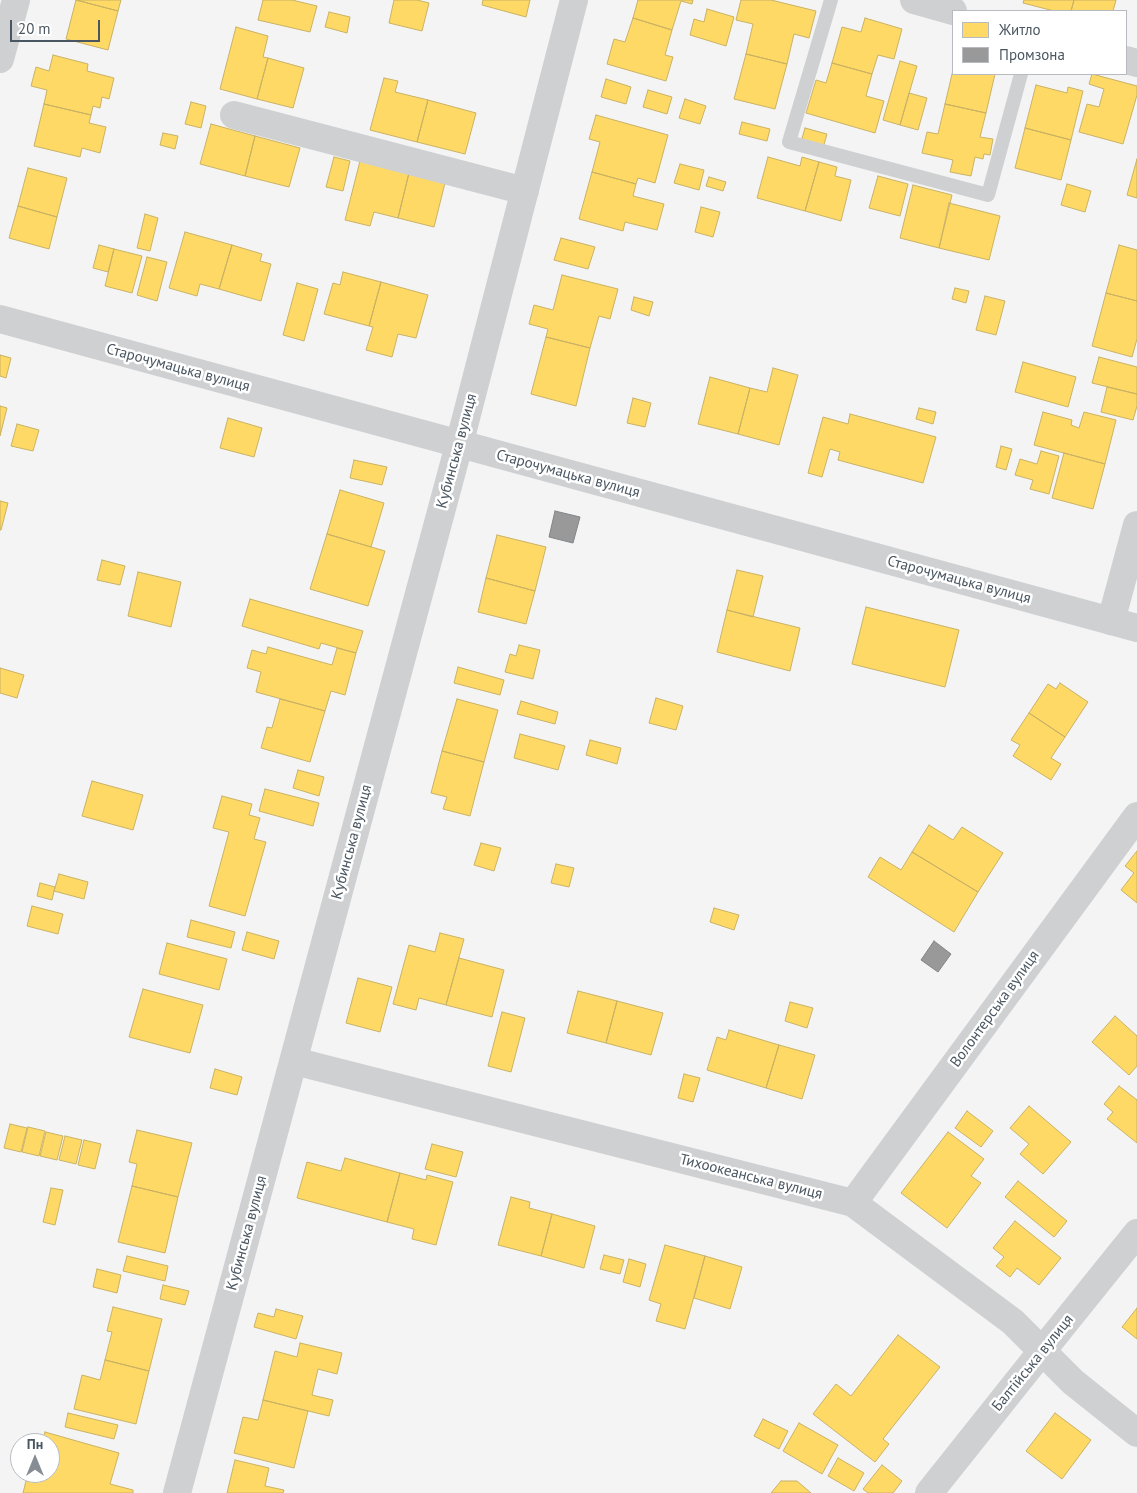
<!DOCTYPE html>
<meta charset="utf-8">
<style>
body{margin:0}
#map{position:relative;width:1137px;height:1493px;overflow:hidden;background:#f4f4f4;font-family:"PT Sans",sans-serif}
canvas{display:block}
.legend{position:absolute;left:952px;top:10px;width:175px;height:65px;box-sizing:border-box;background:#fff;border:1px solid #b7bbc0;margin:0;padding:6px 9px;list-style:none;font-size:15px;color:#4a5661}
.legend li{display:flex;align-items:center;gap:10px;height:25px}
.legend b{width:25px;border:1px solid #b7bbc0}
.north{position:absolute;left:10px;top:1433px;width:50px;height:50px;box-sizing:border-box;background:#fff;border:1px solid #b7bbc0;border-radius:50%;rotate:0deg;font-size:14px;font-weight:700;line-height:20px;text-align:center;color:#4a5661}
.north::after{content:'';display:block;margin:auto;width:18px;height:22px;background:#868d94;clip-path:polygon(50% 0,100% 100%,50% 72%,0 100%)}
.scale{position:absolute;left:10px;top:20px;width:90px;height:22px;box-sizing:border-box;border:2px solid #4a5661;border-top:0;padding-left:6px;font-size:15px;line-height:18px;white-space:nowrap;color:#4a5661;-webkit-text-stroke:4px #fff;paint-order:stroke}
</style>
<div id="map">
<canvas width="1137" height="1493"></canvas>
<ul class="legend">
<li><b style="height:14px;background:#ffd966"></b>Житло</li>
<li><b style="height:14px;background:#999"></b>Промзона</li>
</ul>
<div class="north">Пн</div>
<div class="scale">20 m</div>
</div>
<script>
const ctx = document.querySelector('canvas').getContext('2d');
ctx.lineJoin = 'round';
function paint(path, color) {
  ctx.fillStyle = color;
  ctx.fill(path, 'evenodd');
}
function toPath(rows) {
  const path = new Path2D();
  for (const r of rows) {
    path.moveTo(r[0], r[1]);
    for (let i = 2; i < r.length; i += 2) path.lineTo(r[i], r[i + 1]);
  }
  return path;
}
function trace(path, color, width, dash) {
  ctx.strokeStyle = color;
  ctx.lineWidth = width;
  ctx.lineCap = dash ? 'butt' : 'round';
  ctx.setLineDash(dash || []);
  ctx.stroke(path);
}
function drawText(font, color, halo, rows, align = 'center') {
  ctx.font = font + ' "PT Sans",sans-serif';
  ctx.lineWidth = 5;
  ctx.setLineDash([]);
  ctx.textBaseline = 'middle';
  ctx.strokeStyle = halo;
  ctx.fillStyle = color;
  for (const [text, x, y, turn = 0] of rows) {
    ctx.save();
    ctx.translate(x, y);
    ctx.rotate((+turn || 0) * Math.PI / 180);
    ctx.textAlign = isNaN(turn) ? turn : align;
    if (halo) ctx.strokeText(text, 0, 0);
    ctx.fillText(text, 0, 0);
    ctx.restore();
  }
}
const homes = toPath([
 [76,0,121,0,118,11,76,0],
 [76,0,118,11,108,50,66,39,76,0],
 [263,0,292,0,317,6,310,32,258,20,263,0],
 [394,0,417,0,429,3,422,31,389,23,394,0],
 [483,0,530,0,526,17,482,5,483,0],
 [638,0,693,0,692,4,681,1,672,30,633,18,638,0],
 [741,0,771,0,816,11,809,38,794,34,787,64,746,54,753,24,736,20,741,0],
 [1024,0,1074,0,1071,11,1054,11,1023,3,1024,0],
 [1074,0,1116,0,1113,11,1071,11,1074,0],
 [707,9,734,17,726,46,690,35,694,19,704,22,707,9],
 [329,12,350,17,347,33,325,27,329,12],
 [633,18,672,30,665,55,673,57,666,81,607,64,614,39,625,42,633,18],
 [865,18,902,29,894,59,878,55,872,74,832,63,842,27,861,32,865,18],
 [236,27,268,36,263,57,268,58,257,99,220,89,236,27],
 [746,54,787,64,775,109,734,99,746,54],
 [53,55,88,64,87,71,114,78,109,99,102,97,100,108,93,106,91,115,44,104,47,90,31,86,36,67,49,71,53,55],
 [268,58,304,68,293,108,257,99,268,58],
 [900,61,917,66,900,125,883,120,900,61],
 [832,63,872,74,866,96,884,101,875,133,806,113,816,80,826,83,832,63],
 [953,70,953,74,995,74,986,113,945,104,953,70],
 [1092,74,1137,86,1137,95,1123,144,1079,132,1087,104,1099,107,1104,89,1089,84,1092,74],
 [384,78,398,81,395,92,428,100,417,142,370,130,384,78],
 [606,79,631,87,626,104,601,97,606,79],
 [1036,85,1067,93,1068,87,1083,91,1071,140,1025,128,1036,85],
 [648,90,672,97,667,114,643,107,648,90],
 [909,93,927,98,918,130,900,125,909,93],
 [685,99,706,106,700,124,679,118,685,99],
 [428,100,476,113,465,154,417,142,428,100],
 [191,102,206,106,201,128,185,124,191,102],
 [44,104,91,115,89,123,106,127,100,153,82,148,80,157,34,146,44,104],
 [945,104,986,113,980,137,993,139,990,155,984,154,983,159,975,157,971,176,950,172,953,160,922,153,927,132,938,134,945,104],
 [596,115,668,135,655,183,638,178,636,184,592,172,600,142,589,139,596,115],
 [742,122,770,129,767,141,739,134,742,122],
 [211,124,255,136,245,176,200,164,211,124],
 [805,128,827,134,823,148,801,142,805,128],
 [1025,128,1071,140,1061,180,1015,168,1025,128],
 [163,133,178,136,175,149,160,145,163,133],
 [255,136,300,148,289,187,245,176,255,136],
 [334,157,350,161,343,191,326,187,334,157],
 [768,157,800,166,802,157,819,162,805,211,757,198,768,157],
 [1137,159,1137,198,1127,195,1137,159],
 [360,161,409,173,398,218,374,212,370,226,345,220,360,161],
 [819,162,837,167,835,176,851,180,841,221,805,211,819,162],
 [680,164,704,170,699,190,674,183,680,164],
 [28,168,67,178,57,217,18,206,28,168],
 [592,172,636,184,633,196,664,204,657,230,625,222,623,231,579,219,592,172],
 [409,173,445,183,434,227,398,218,409,173],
 [878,176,908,184,900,216,869,208,878,176],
 [709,177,726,182,723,191,706,186,709,177],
 [1067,184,1091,191,1085,212,1061,205,1067,184],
 [913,185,952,195,939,248,900,238,913,185],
 [949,203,1000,216,989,260,939,248,949,203],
 [18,206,57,217,49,249,9,238,18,206],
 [701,207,720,212,713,237,695,232,701,207],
 [145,214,158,218,150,251,137,248,145,214],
 [185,232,232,245,219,289,200,284,197,296,169,288,185,232],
 [561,238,595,247,588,269,554,260,561,238],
 [99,245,114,249,108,272,93,268,99,245],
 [232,245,262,254,260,261,271,264,261,301,219,289,232,245],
 [1119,245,1137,250,1137,301,1106,293,1119,245],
 [114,249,142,256,132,293,105,286,114,249],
 [147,257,167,262,157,301,137,295,147,257],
 [343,272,381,282,369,326,324,314,333,283,340,285,343,272],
 [562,275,618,289,610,319,599,316,590,348,546,337,548,329,529,324,534,305,553,310,562,275],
 [381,282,428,295,416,338,398,334,392,357,366,350,373,327,369,326,381,282],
 [297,283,318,289,304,341,283,335,297,283],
 [955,288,969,291,966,303,952,299,955,288],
 [1106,293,1137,301,1137,339,1132,357,1092,346,1106,293],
 [985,296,1005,301,996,335,976,330,985,296],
 [634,297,653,302,649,316,631,310,634,297],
 [546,337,590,348,576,406,531,394,546,337],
 [0,355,11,358,6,378,0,376,0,355],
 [1099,357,1137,367,1137,394,1092,383,1099,357],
 [1023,362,1076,377,1068,407,1015,392,1023,362],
 [773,368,798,375,779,445,738,434,750,388,767,392,773,368],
 [710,377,750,388,738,434,698,424,710,377],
 [1107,387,1137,394,1137,406,1133,420,1101,412,1107,387],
 [633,398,651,403,645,427,627,423,633,398],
 [0,406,7,408,0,436,0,406],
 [919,408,936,412,933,424,916,419,919,408],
 [1043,412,1072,420,1071,425,1079,428,1084,412,1116,420,1105,464,1034,445,1043,412],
 [850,414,936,437,923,483,838,460,840,452,830,449,822,477,808,473,823,417,848,424,850,414],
 [228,418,262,428,254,457,220,448,228,418],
 [17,424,39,430,33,451,11,446,17,424],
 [1001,446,1012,449,1006,470,996,467,1001,446],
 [1041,451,1059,456,1049,494,1030,489,1033,480,1015,475,1020,459,1037,464,1041,451],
 [1064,453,1105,464,1093,509,1052,498,1064,453],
 [354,460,387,467,382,485,350,478,354,460],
 [340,490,384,503,371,547,327,534,340,490],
 [0,501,8,503,1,530,0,530,0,501],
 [327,534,385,551,368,606,310,589,327,534],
 [497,535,546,547,535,591,486,578,497,535],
 [102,560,125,566,120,585,97,580,102,560],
 [737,570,763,576,753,617,727,610,737,570],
 [138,572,181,582,171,627,128,616,138,572],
 [486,578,535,591,526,624,478,612,486,578],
 [250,599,363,631,356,653,321,643,319,649,242,626,250,599],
 [866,607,959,630,945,687,852,664,866,607],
 [727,610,800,628,790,671,717,652,727,610],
 [519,645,540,650,533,679,505,672,510,654,516,656,519,645],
 [268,647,332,665,337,648,356,653,345,695,331,691,325,711,256,692,261,672,247,668,252,650,266,654,268,647],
 [458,667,504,680,500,695,454,683,458,667],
 [0,668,24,675,17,698,0,693,0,668],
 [1060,683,1088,702,1065,737,1029,713,1048,684,1056,689,1060,683],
 [656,698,683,706,676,730,649,723,656,698],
 [280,699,325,711,310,762,261,748,267,727,272,728,280,699],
 [457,699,498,710,484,762,442,751,457,699],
 [521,701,558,712,555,724,517,714,521,701],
 [1029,713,1065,737,1051,758,1061,764,1051,780,1013,756,1020,745,1011,740,1029,713],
 [520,734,565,746,558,770,514,758,520,734],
 [590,740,621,748,617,764,586,755,590,740],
 [442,751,484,762,470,816,443,809,447,797,431,793,442,751],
 [298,770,324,777,319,796,293,788,298,770],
 [92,781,143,795,133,830,82,816,92,781],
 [265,789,319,803,313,826,259,811,265,789],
 [222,796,252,804,249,815,260,818,254,839,266,842,245,916,209,906,229,832,213,828,222,796],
 [929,825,953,840,962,827,1003,853,978,892,912,852,929,825],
 [481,843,501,848,494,871,474,865,481,843],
 [1137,851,1137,903,1121,890,1134,873,1125,866,1137,851],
 [912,852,978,892,954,932,868,877,880,857,901,870,912,852],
 [556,864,574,868,569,887,551,883,556,864],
 [59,874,88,882,84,899,54,891,59,874],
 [40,883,55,887,52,900,37,896,40,883],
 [32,906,63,914,58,934,27,926,32,906],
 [714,908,739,915,734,930,710,922,714,908],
 [191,920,235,932,231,948,187,937,191,920],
 [247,932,279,941,274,959,242,950,247,932],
 [440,933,464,939,446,1005,419,998,416,1010,393,1004,409,945,435,952,440,933],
 [167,943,227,959,219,990,159,974,167,943],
 [459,958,504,970,492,1017,446,1005,459,958],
 [358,978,392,987,380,1032,346,1023,358,978],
 [143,989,203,1005,190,1053,129,1037,143,989],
 [578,991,617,1001,606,1043,567,1033,578,991],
 [617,1001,663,1013,651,1055,606,1043,617,1001],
 [790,1002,813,1008,807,1028,785,1021,790,1002],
 [502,1012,525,1018,511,1072,488,1066,502,1012],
 [1115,1016,1137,1036,1137,1066,1129,1075,1092,1042,1115,1016],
 [729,1030,779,1045,766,1088,707,1070,717,1037,726,1040,729,1030],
 [779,1045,815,1055,802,1099,766,1088,779,1045],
 [215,1069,242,1077,237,1095,210,1088,215,1069],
 [684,1074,700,1078,693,1102,678,1098,684,1074],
 [1119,1086,1137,1100,1137,1143,1107,1119,1113,1112,1104,1104,1119,1086],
 [1029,1106,1071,1142,1043,1174,1020,1154,1029,1144,1010,1128,1029,1106],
 [967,1111,993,1131,981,1147,955,1128,967,1111],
 [10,1124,27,1128,21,1152,4,1148,10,1124],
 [28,1127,45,1131,39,1156,22,1152,28,1127],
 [137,1130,192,1143,178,1197,132,1186,137,1164,129,1162,137,1130],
 [46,1132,63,1136,57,1160,40,1156,46,1132],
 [948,1132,984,1159,971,1176,981,1183,947,1228,901,1193,948,1132],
 [65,1136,82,1140,76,1164,59,1160,65,1136],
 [84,1140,101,1144,95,1169,78,1165,84,1140],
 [432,1144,463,1152,456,1177,425,1169,432,1144],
 [345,1158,400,1173,387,1222,297,1198,307,1162,341,1171,345,1158],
 [400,1173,426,1180,427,1175,453,1182,436,1245,412,1239,414,1229,387,1222,400,1173],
 [1018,1181,1067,1221,1054,1237,1005,1197,1018,1181],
 [132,1186,178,1197,165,1253,118,1242,132,1186],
 [51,1188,63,1190,55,1225,43,1222,51,1188],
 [511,1197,530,1202,529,1208,552,1214,541,1256,498,1245,511,1197],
 [552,1214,595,1226,584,1268,541,1256,552,1214],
 [1015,1221,1061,1258,1039,1285,1017,1268,1010,1277,996,1266,1004,1257,993,1248,1015,1221],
 [665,1245,705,1256,685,1329,656,1321,661,1304,649,1300,665,1245],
 [604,1255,624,1260,620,1274,600,1269,604,1255],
 [127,1256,168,1266,165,1281,123,1271,127,1256],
 [705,1256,742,1267,730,1309,694,1298,705,1256],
 [629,1259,646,1264,640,1287,623,1282,629,1259],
 [97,1269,121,1275,117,1293,93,1287,97,1269],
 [163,1285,189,1291,185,1305,160,1299,163,1285],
 [113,1307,162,1319,149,1371,105,1360,112,1332,107,1331,113,1307],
 [1137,1308,1137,1339,1122,1327,1137,1308],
 [276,1309,303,1316,296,1339,254,1327,258,1313,274,1317,276,1309],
 [898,1335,940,1367,883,1439,889,1444,875,1462,813,1414,836,1384,851,1396,898,1335],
 [300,1343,342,1353,337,1374,318,1369,312,1395,333,1400,329,1416,263,1400,275,1351,297,1357,300,1343],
 [105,1360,149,1371,136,1424,74,1409,82,1375,100,1380,105,1360],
 [263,1400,308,1411,294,1468,234,1453,243,1417,258,1420,263,1400],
 [68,1413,118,1425,114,1439,65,1427,68,1413],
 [1055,1413,1091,1440,1062,1479,1026,1451,1055,1413],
 [763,1419,788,1431,779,1449,754,1436,763,1419],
 [799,1423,838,1445,822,1474,783,1451,799,1423],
 [45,1432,119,1453,110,1484,133,1490,133,1493,23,1493,28,1473,50,1473,50,1443,42,1443,45,1432],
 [838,1458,864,1473,854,1491,828,1476,838,1458],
 [235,1460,269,1468,265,1486,284,1490,283,1493,227,1493,235,1460],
 [882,1465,902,1481,893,1493,868,1493,863,1489,882,1465],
 [781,1481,797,1481,811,1493,771,1493,781,1481]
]);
paint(homes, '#ffd966');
trace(homes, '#c9b264', 1);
const industry = toPath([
 [555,511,580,517,573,543,549,537,555,511],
 [934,941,951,954,938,972,921,960,934,941]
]);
paint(industry, '#999');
trace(industry, '#818588', 1);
trace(toPath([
 [831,0,789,142,988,195,1021,74]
]), '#ced0d2', 14);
trace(toPath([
 [914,0,953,11],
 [0,59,16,0],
 [1126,60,1137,63],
 [234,115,525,191],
 [1111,621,1137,525],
 [294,1061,853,1203,1013,1322,1073,1382,1137,1433],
 [853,1203,1137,816],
 [177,1493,459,445,574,0],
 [929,1493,1042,1351,1137,1233]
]), '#ced0d2', 28);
trace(toPath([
 [0,319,1137,628]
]), '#ced0d2', 28);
drawText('15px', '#4a5661', '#fff', [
 ["Старочумацька вулиця",178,368,15],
 ["Кубинська вулиця",457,451,-75],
 ["Старочумацька вулиця",568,474,15],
 ["Старочумацька вулиця",959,580,15],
 ["Кубинська вулиця",352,842,-75],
 ["Волонтерська вулиця",995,1009,-54],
 ["Тихоокеанська вулиця",751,1177,14],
 ["Кубинська вулиця",247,1233,-75],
 ["Балтійська вулиця",1033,1363,-51]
]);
</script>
